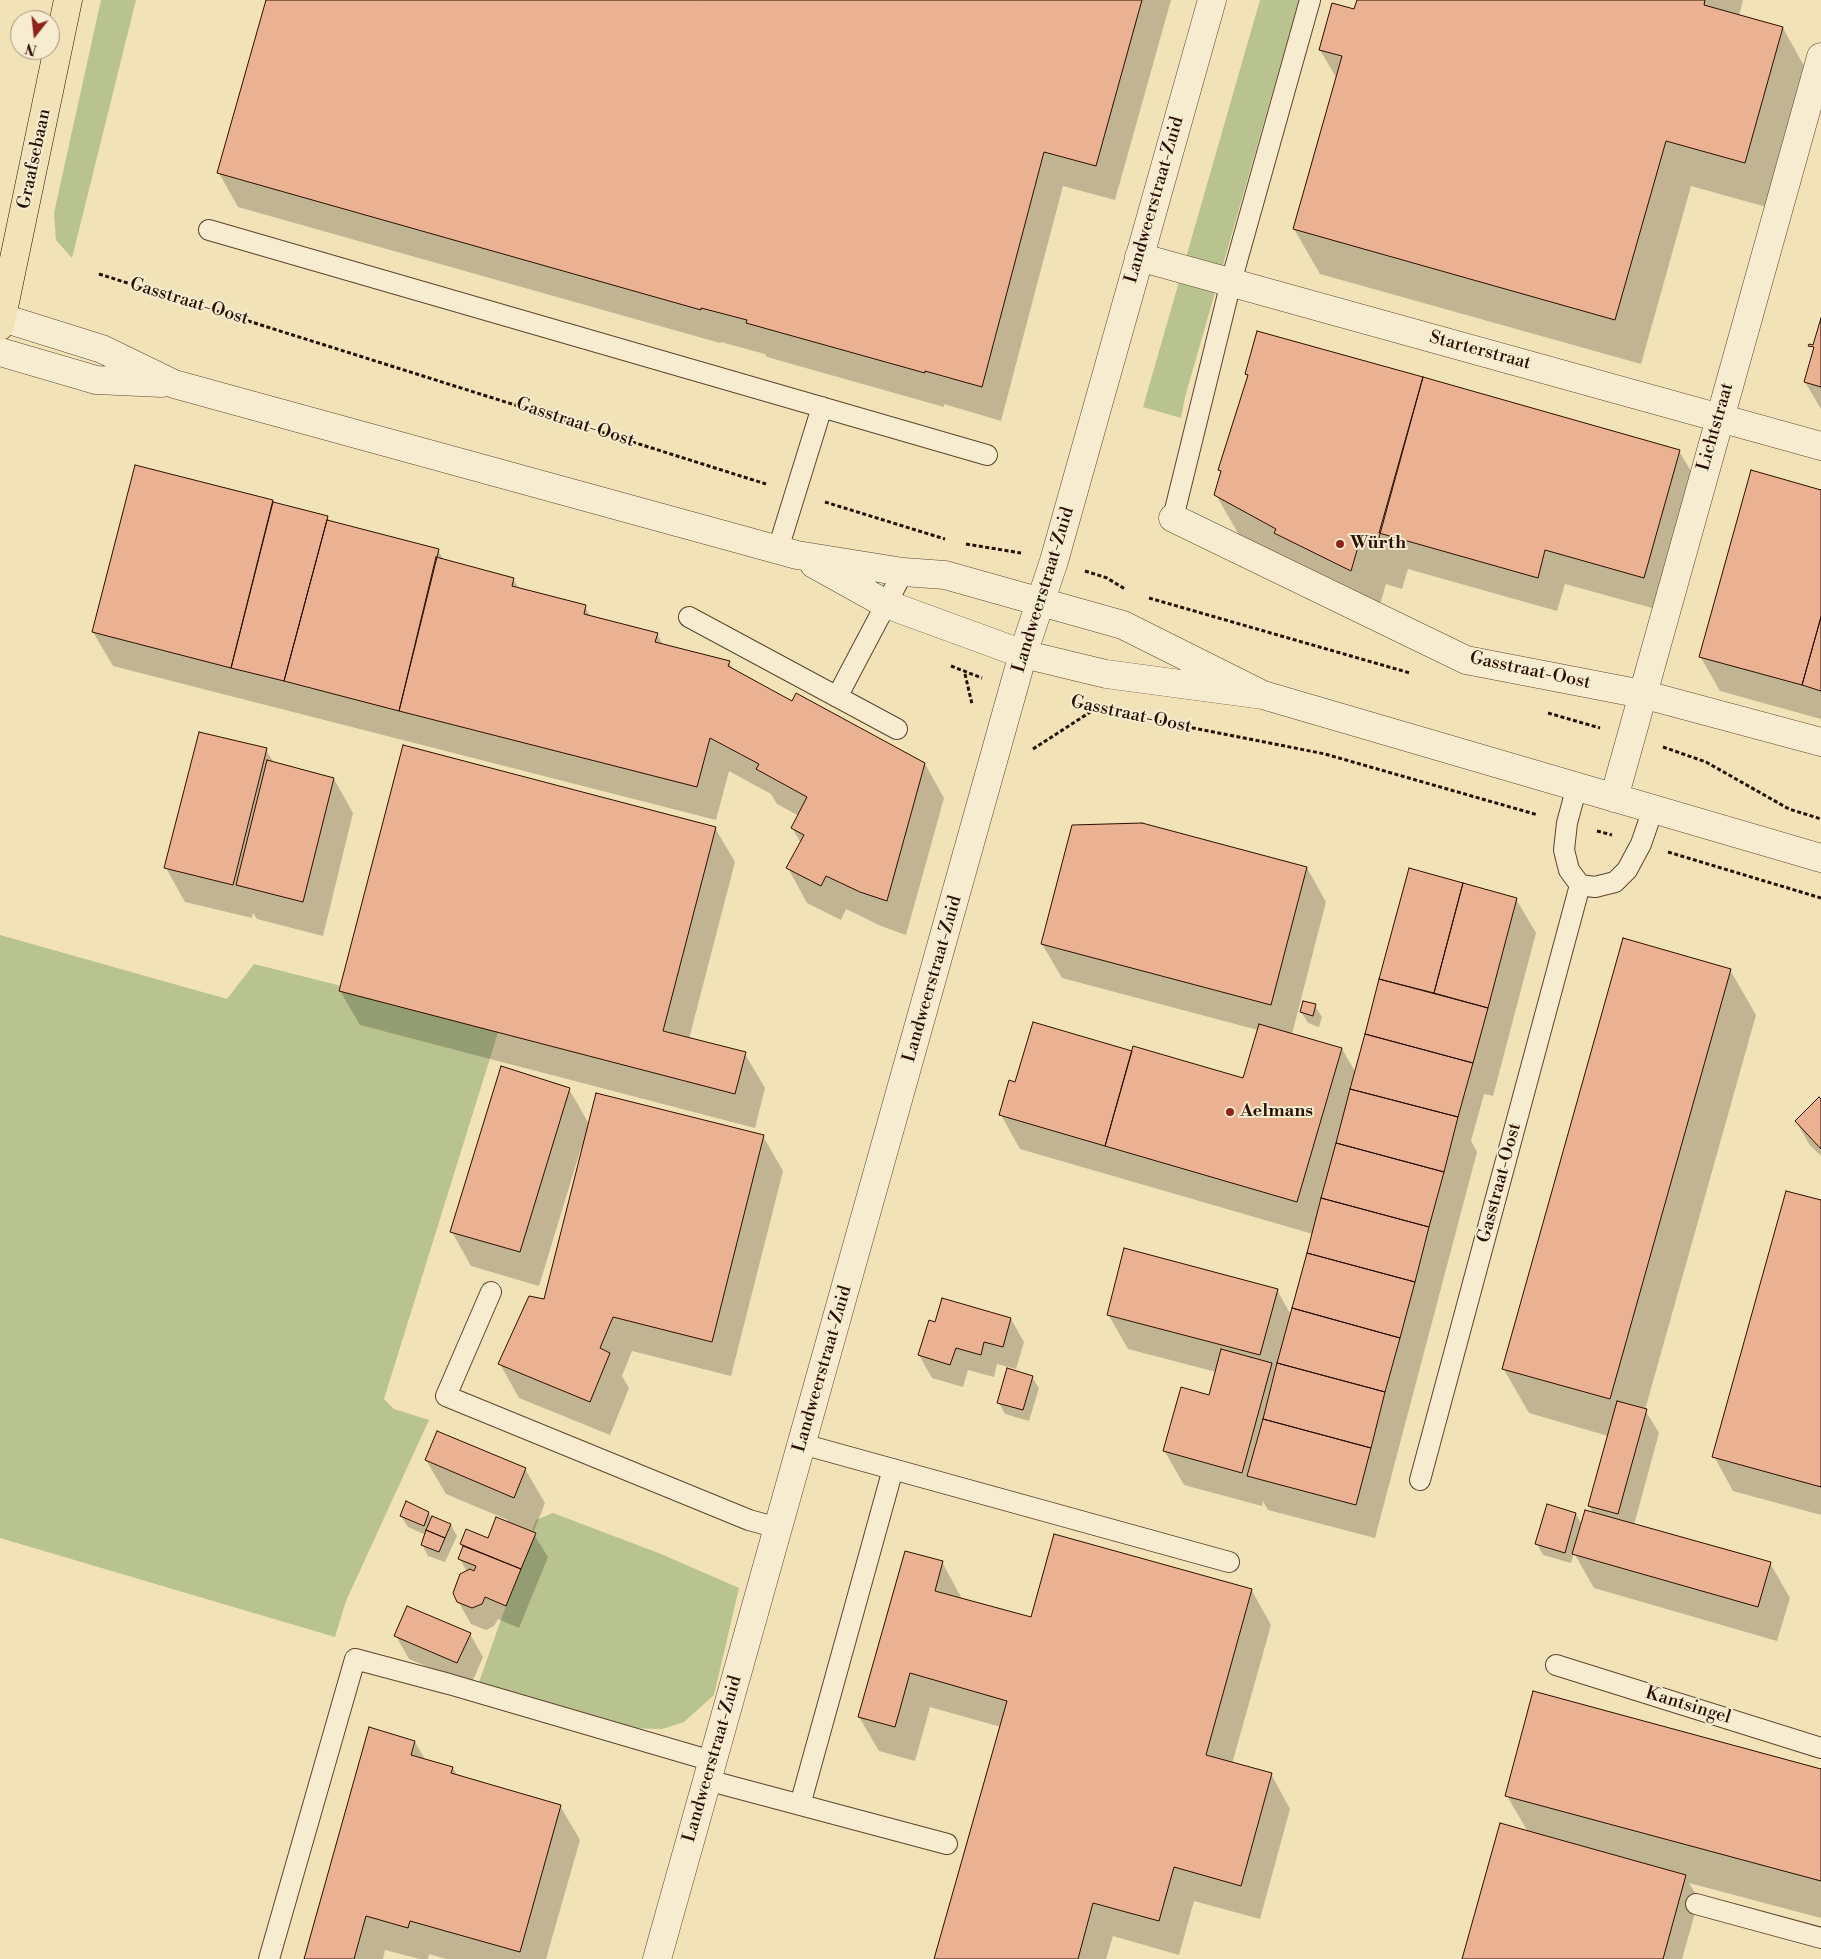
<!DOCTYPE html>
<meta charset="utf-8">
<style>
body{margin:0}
#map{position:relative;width:1821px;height:1959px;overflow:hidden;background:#f2e2b7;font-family:"Libre Bodoni",serif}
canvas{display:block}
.north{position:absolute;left:10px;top:10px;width:50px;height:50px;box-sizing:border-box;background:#f7ecd0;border:1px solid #a5937d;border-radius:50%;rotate:196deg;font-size:14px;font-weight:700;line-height:20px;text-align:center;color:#2b0e00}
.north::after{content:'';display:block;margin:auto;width:18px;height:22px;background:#8f2418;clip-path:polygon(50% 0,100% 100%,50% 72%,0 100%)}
</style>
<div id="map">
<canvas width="1821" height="1959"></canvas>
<div class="north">N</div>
</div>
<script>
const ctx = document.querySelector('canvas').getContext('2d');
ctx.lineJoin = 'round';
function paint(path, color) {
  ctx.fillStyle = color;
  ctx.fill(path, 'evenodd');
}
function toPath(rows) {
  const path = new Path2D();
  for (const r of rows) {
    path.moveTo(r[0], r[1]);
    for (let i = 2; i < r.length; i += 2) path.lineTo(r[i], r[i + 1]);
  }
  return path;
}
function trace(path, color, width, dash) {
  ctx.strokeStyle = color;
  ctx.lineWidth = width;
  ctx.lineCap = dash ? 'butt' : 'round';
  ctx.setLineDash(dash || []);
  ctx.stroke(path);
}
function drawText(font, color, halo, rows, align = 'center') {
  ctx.font = font + ' "Libre Bodoni",serif';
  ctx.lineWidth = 4;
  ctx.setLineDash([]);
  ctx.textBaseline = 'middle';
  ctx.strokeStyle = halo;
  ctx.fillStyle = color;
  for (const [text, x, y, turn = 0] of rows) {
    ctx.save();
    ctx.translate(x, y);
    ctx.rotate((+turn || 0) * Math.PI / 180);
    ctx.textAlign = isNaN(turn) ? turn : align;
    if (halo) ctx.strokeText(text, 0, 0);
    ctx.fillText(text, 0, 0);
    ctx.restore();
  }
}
paint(toPath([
 [101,0,136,0,72,258,56,240,54,213],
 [1260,0,1299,0,1185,397,1181,418,1143,407],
 [0,935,227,999,254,964,500,1026,384,1399,394,1409,429,1420,346,1601,335,1637,0,1538],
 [553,1513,661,1554,739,1588,714,1695,684,1722,662,1729,624,1728,478,1685,536,1520]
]), '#b9c38f');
paint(toPath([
 [267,0,1171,0,1115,200,1063,186,1001,421,944,404,944,407,767,357,765,354,721,342,720,343,238,207,219,173],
 [1358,0,1743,0,1739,16,1783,28,1808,73,1770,208,1691,186,1641,364,1320,274,1294,229,1337,79,1320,50,1355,11],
 [1821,324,1821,409,1805,382],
 [1246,374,1679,451,1699,485,1663,611,1565,584,1557,611,1408,569,1402,589,1386,584,1377,615,1242,540,1216,495,1222,474,1219,470,1249,378],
 [1821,491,1821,719,1720,691,1700,656],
 [273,501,274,504,327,517,330,522,438,550,444,561,513,579,519,589,585,607,591,617,657,634,663,645,729,662,733,670,792,703,925,764,944,798,906,935,881,926,846,909,841,920,807,903,788,868,801,843,792,828,799,816,777,804,771,794,729,771,716,820,113,666,93,632],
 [266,750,274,763,334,779,353,813,323,936,257,919,253,913,252,918,185,902,166,868],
 [715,828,735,862,689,1039,745,1054,765,1088,755,1128,360,1025,340,991],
 [1307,868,1326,902,1292,1034,1342,1049,1356,1073,1410,870,1516,899,1536,933,1493,1096,1484,1094,1471,1141,1477,1152,1375,1538,1268,1510,1263,1501,1262,1506,1184,1485,1164,1450,1209,1396,1216,1372,1128,1349,1108,1314,1277,1290,1291,1315,1313,1234,1020,1149,1001,1115,1016,1083,1133,1053,1244,1079,1258,1030,1062,978,1042,944],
 [1730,970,1756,1015,1645,1410,1659,1433,1634,1525,1770,1563,1790,1598,1777,1641,1594,1588,1574,1553,1571,1563,1543,1555,1537,1544,1576,1514,1582,1525,1594,1514,1589,1506,1608,1436,1529,1413,1503,1368],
 [1315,1006,1322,1017,1319,1027,1308,1023,1301,1012],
 [569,1089,589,1124,763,1136,783,1171,731,1376,632,1351,622,1376,629,1388,610,1435,519,1398,500,1364,545,1301,583,1149,581,1148,539,1286,471,1266,452,1232],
 [1821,1101,1821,1156,1809,1144,1796,1121],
 [1821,1202,1821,1515,1733,1491,1714,1456],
 [1011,1319,1024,1342,1016,1369,997,1364,994,1377,968,1370,963,1387,932,1378,919,1355,936,1324],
 [1032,1377,1039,1388,1029,1421,1005,1414,999,1403],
 [426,1460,525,1469,545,1503,533,1533,548,1557,519,1628,498,1619,494,1626,486,1630,471,1624,458,1601,467,1572,460,1559,464,1548,461,1544,489,1540,508,1520,446,1494],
 [428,1512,432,1519,451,1525,457,1536,445,1562,428,1556,422,1544,426,1535,408,1527,401,1516],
 [942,1562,961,1597,961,1599,1032,1619,1252,1591,1271,1625,1232,1764,1271,1774,1290,1809,1260,1919,1194,1901,1179,1955,1113,1936,1106,1959,936,1959,1001,1727,930,1707,915,1761,879,1751,859,1717],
 [470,1634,483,1657,471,1685,409,1659,396,1636],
 [415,1742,426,1761,453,1768,458,1776,560,1806,580,1840,546,1959,446,1959,429,1954,428,1959,420,1959,385,1950,383,1959,305,1959],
 [1821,1771,1821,1918,1689,1883,1699,1899,1682,1959,1463,1959,1528,1832,1507,1796]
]), '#0003');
const building = toPath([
 [266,0,1142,0,1096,166,1044,152,982,387,925,371,925,373,746,323,747,320,701,308,701,310,217,173,266,0],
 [1357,0,1705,0,1704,5,1783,27,1745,163,1666,141,1615,320,1293,229,1342,56,1319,50,1332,3,1354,9,1357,0],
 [1821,318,1821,387,1804,382,1814,347,1808,346,1809,344,1813,345,1821,318],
 [1257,331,1423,377,1377,545,1360,540,1351,571,1274,533,1276,529,1214,495,1221,471,1218,470,1248,375,1245,374,1257,331],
 [1423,377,1680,450,1644,578,1545,550,1538,578,1379,533,1423,377],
 [135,465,273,500,231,668,92,632,135,465],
 [1751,470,1821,490,1821,617,1802,685,1699,657,1751,470],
 [273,502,328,516,284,681,231,668,273,502],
 [327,520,439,549,399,711,284,681,327,520],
 [436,557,514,578,512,586,586,605,584,614,658,633,655,642,730,661,728,666,792,701,796,693,925,763,887,901,860,892,826,876,821,886,786,868,804,835,791,828,807,797,756,769,759,764,710,738,697,787,399,711,436,557],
 [1821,617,1821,691,1802,685,1821,617],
 [199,732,267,748,233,885,164,868,199,732],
 [403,745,716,827,663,1031,746,1052,735,1094,339,991,403,745],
 [267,760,334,778,303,902,236,885,267,760],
 [1142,823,1307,867,1271,1005,1041,944,1072,825,1142,823],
 [1409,868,1463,883,1434,993,1379,979,1409,868],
 [1463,883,1517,898,1488,1008,1434,993,1463,883],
 [1623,938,1731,969,1610,1399,1502,1369,1623,938],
 [1379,979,1488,1008,1473,1063,1365,1034,1379,979],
 [1303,1001,1316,1004,1313,1016,1300,1012,1303,1001],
 [1033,1022,1132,1051,1105,1146,999,1115,1009,1080,1015,1082,1033,1022],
 [1259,1024,1342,1048,1297,1202,1105,1146,1133,1046,1243,1078,1259,1024],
 [1365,1034,1473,1063,1458,1117,1350,1089,1365,1034],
 [501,1066,570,1088,520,1252,450,1232,501,1066],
 [1350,1089,1458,1117,1444,1172,1336,1143,1350,1089],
 [596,1093,764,1135,712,1342,613,1317,600,1348,610,1353,590,1402,498,1364,529,1296,544,1299,596,1093],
 [1819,1097,1821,1099,1821,1149,1795,1121,1819,1097],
 [1336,1143,1444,1172,1429,1227,1321,1198,1336,1143],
 [1786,1191,1821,1200,1821,1487,1712,1457,1786,1191],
 [1321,1198,1429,1227,1415,1282,1307,1253,1321,1198],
 [1124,1248,1278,1289,1260,1355,1107,1315,1124,1248],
 [1307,1253,1415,1282,1400,1338,1292,1308,1307,1253],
 [942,1298,1011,1318,1003,1347,984,1342,981,1355,956,1348,950,1365,918,1355,929,1320,935,1322,942,1298],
 [1292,1308,1400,1338,1385,1392,1277,1363,1292,1308],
 [1221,1349,1272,1363,1242,1473,1163,1451,1181,1387,1209,1395,1221,1349],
 [1277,1363,1385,1392,1371,1448,1263,1419,1277,1363],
 [1007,1368,1033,1376,1023,1410,997,1403,1007,1368],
 [1617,1401,1647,1409,1618,1514,1588,1506,1617,1401],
 [1263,1419,1371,1448,1356,1505,1247,1476,1263,1419],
 [437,1431,526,1468,514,1498,425,1460,437,1431],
 [406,1501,429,1512,424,1526,400,1516,406,1501],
 [1547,1504,1576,1513,1565,1553,1535,1544,1547,1504],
 [1585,1510,1771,1562,1758,1607,1572,1554,1585,1510],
 [432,1516,451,1524,445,1538,426,1530,432,1516],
 [496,1517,536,1533,521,1569,460,1544,466,1529,488,1538,496,1517],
 [426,1530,445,1538,439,1552,421,1545,426,1530],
 [1054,1534,1252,1589,1206,1755,1272,1773,1241,1886,1174,1867,1159,1921,1093,1903,1078,1959,934,1959,1007,1701,910,1673,895,1727,858,1717,905,1551,943,1561,935,1591,1031,1617,1054,1534],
 [463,1546,521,1569,506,1606,485,1597,482,1604,472,1608,457,1602,453,1593,460,1574,470,1569,474,1571,476,1566,458,1559,463,1546],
 [407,1606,471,1633,457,1663,394,1636,407,1606],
 [1533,1691,1821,1769,1821,1881,1505,1796,1533,1691],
 [369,1727,415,1741,411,1755,453,1767,451,1773,561,1805,520,1952,410,1921,408,1928,366,1916,354,1959,304,1959,369,1727],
 [1500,1823,1686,1875,1663,1959,1462,1959,1500,1823]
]);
paint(building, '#eab292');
trace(building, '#2b0e00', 1);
const service = toPath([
 [209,230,987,455],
 [1173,518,1231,282,1310,0],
 [778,549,822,407],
 [689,617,897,729],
 [837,697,903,572],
 [1577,786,1567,823,1564,850,1569,870,1580,885,1595,887,1615,882,1627,870,1641,844,1653,809],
 [491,1292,446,1396,749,1520,778,1528],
 [802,1444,1229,1562],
 [1420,1480,1580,885],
 [1556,1665,1821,1748],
 [707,1780,947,1844],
 [800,1805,893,1469],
 [1696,1904,1821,1938],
 [269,1959,355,1659,449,1684,712,1761]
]);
const minor = toPath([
 [1139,257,1821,446],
 [0,317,102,349,174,384,797,555,903,572,945,575,1123,625,1263,695],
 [0,352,96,380,162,383],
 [1173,518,1466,660,1642,694,1821,742],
 [814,564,886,604,1023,654,1106,674,1263,695,1821,858],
 [1614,798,1821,57],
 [657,1959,1023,654,1054,561,1212,0]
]);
const primary = toPath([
 [0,326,68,0]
]);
trace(service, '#5d432e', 22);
trace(minor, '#5d432e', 29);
trace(primary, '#2b0e00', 29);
trace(toPath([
 [99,274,766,484],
 [825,502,945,539],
 [966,544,1021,553],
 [1085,571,1107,578,1125,589],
 [1149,598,1410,673],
 [951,666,982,678],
 [965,674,972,704],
 [1077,705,1325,754,1538,815],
 [1548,713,1600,728],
 [1663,747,1706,762,1789,809,1821,819],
 [1033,749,1095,709],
 [1597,831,1612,835],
 [1668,852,1821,898]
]), '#2b0e00', 3, [4, 2.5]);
trace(service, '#f7ecd0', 20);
trace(minor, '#f7ecd0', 28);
trace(primary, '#f2e2b7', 28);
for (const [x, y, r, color] of [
 [1340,544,5,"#8f2418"],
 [1230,1112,5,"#8f2418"]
]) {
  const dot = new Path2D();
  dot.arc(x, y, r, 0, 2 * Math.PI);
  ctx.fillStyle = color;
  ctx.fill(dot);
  trace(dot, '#f7ecd0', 2);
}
drawText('18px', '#2b0e00', '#f7ecd0', [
 ["Graafsebaan",35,159,-78],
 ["Landweerstraat-Zuid",1155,200,-74],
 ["Gasstraat-Oost",189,302,17],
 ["Starterstraat",1480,351,15],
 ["Gasstraat-Oost",575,423,18],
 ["Lichtstraat",1716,427,-74],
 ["Landweerstraat-Zuid",1044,590,-73],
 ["Gasstraat-Oost",1530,671,12],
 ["Gasstraat-Oost",1131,715,12],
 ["Landweerstraat-Zuid",933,979,-74],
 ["Gasstraat-Oost",1500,1183,-75],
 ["Landweerstraat-Zuid",823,1369,-74],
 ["Kantsingel",1688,1706,17],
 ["Landweerstraat-Zuid",713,1759,-74]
]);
drawText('bold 18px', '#2b0e00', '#f7ecd0', [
 ["Würth",1350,544],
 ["Aelmans",1240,1112]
], 'left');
</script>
